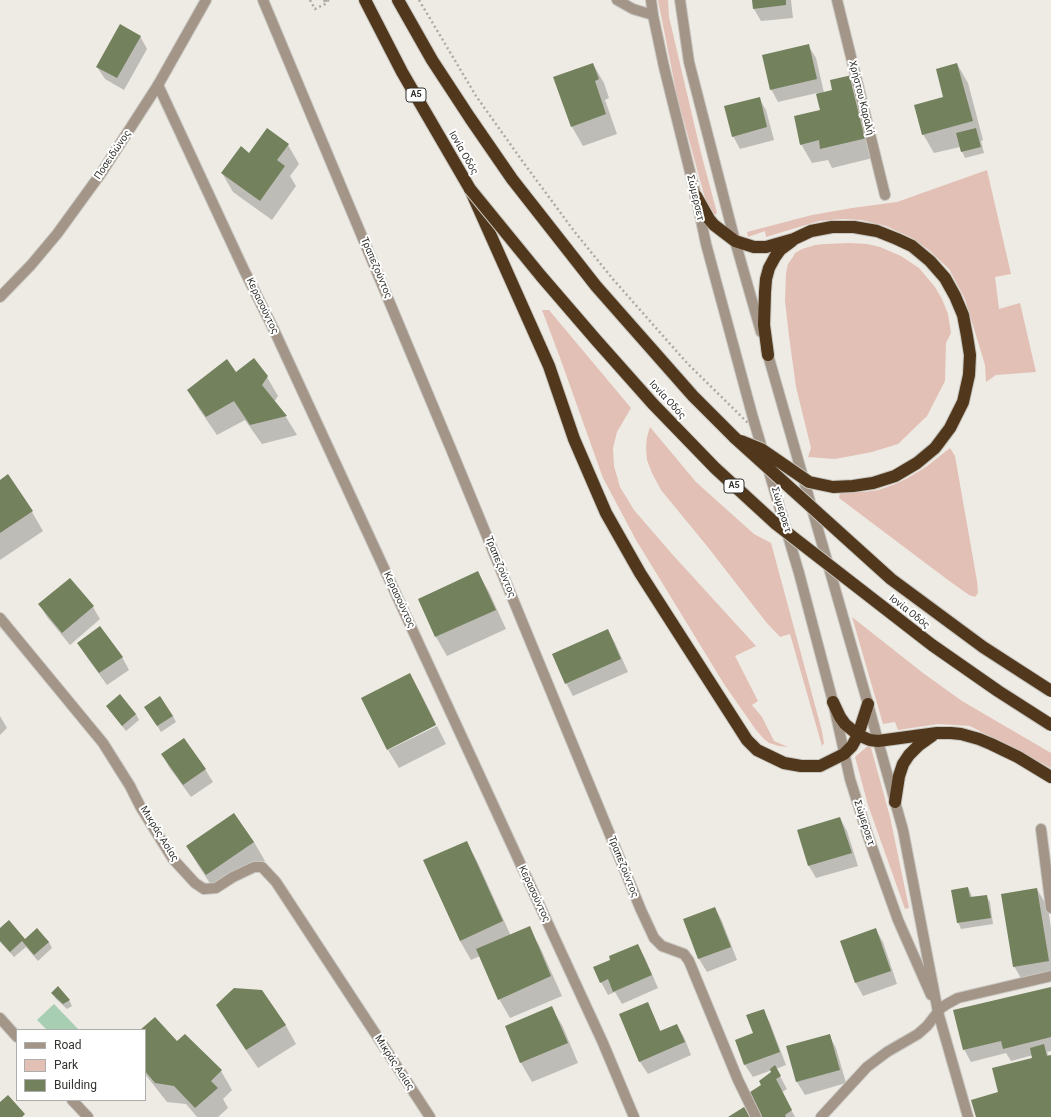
<!DOCTYPE html>
<meta charset="utf-8">
<style>
body{margin:0}
#map{position:relative;width:1051px;height:1117px;overflow:hidden;background:#edebe4;font-family:Roboto,sans-serif}
canvas{display:block}
.legend{position:absolute;left:16px;top:1029px;width:130px;height:72px;box-sizing:border-box;background:#fff;border:1px solid #adadac;margin:0;padding:5px 7px;list-style:none;font-size:12px;color:#32322f}
.legend li{display:flex;align-items:center;gap:8px;height:20px}
.legend b{width:20px;border:1px solid #adadac}
</style>
<div id="map">
<canvas width="1051" height="1117"></canvas>
<ul class="legend">
<li><b style="height:5px;background:#a39588"></b>Road</li>
<li><b style="height:11px;background:#e3c0b5"></b>Park</li>
<li><b style="height:11px;background:#73815d"></b>Building</li>
</ul>
</div>
<script>
const ctx = document.querySelector('canvas').getContext('2d');
ctx.lineJoin = 'round';
function paint(path, color) {
  ctx.fillStyle = color;
  ctx.fill(path, 'evenodd');
}
function toPath(rows) {
  const path = new Path2D();
  for (const r of rows) {
    path.moveTo(r[0], r[1]);
    for (let i = 2; i < r.length; i += 2) path.lineTo(r[i], r[i + 1]);
  }
  return path;
}
function trace(path, color, width, dash) {
  ctx.strokeStyle = color;
  ctx.lineWidth = width;
  ctx.lineCap = dash ? 'butt' : 'round';
  ctx.setLineDash(dash || []);
  ctx.stroke(path);
}
function drawText(font, color, halo, rows, align = 'center') {
  ctx.font = font + ' Roboto,sans-serif';
  ctx.lineWidth = 4;
  ctx.setLineDash([]);
  ctx.textBaseline = 'middle';
  ctx.strokeStyle = halo;
  ctx.fillStyle = color;
  for (const [text, x, y, turn = 0] of rows) {
    ctx.save();
    ctx.translate(x, y);
    ctx.rotate((+turn || 0) * Math.PI / 180);
    ctx.textAlign = isNaN(turn) ? turn : align;
    if (halo) ctx.strokeText(text, 0, 0);
    ctx.fillText(text, 0, 0);
    ctx.restore();
  }
}
paint(toPath([
 [658,0,668,0,669,17,701,153,717,213,713,216,709,213,677,96],
 [987,170,1011,274,995,277,999,309,1020,303,1036,372,996,375,986,382,985,365,965,299,949,269,929,250,912,238,886,226,861,220,843,219,819,221,766,237,765,231,748,237,747,232,812,215,852,208,897,202],
 [850,243,867,244,880,247,901,256,919,268,935,287,942,299,948,314,951,333,946,343,945,381,927,416,898,444,872,452,835,459,808,457,811,448,796,387,789,336,785,301,786,273,788,264,793,257,795,253,802,249,815,245,825,244],
 [542,310,549,310,631,408,617,432,613,448,614,466,620,487,634,510,672,554,756,646,735,656,758,701,752,705,762,717,774,741,788,747,779,746,769,743,764,739,756,730,724,684,636,540,603,478,559,355],
 [650,427,696,482,754,534,771,543,822,731,824,743,822,746,790,634,780,637,766,622,707,546,661,490,652,473,647,460,646,448,647,437],
 [950,448,955,456,977,581,978,593,975,597,969,595,948,580,839,498,840,492,864,492,878,490,893,485,906,479,926,467],
 [852,617,923,673,962,701,1051,753,1051,768,970,726,938,724,898,730,895,722,883,724],
 [870,744,890,817,909,908,905,909,868,805,855,757]
]), '#e3c0b5');
paint(toPath([
 [54,1004,79,1030,47,1030,37,1020]
]), '#a7cdb2');
paint(toPath([
 [753,0,791,0,793,18,761,21,754,9],
 [140,36,147,49,124,90,105,79,97,67],
 [808,45,816,58,824,93,833,91,851,76,877,157,832,168,828,160,812,163,801,144,821,111,817,93,778,102,771,89],
 [593,64,604,83,609,98,605,100,617,134,583,146,572,127],
 [957,64,968,83,983,140,981,141,984,153,965,158,960,147,934,153,923,134,944,98],
 [759,98,766,110,774,140,740,149,733,136],
 [288,145,299,164,290,176,296,186,272,220,233,192,222,173,250,154],
 [236,373,267,377,278,396,274,402,286,417,297,435,262,444,245,420,217,435,199,409,188,390],
 [0,481,32,512,43,531,0,560],
 [478,573,489,592,506,629,447,656,436,637,419,600],
 [70,579,93,607,100,619,70,645,47,617,40,605],
 [608,631,615,643,628,672,573,696,566,683],
 [78,643,122,657,129,670,107,685,86,656],
 [410,675,421,694,436,724,387,748],
 [107,706,136,714,139,720,126,731,111,712],
 [149,713,173,716,176,722,161,732],
 [0,716,7,728,0,735],
 [437,726,446,744,399,768,388,750],
 [162,754,205,769,213,782,191,797,169,767],
 [234,814,254,842,265,861,217,894,198,865,187,846],
 [840,818,847,831,858,866,816,878,809,866,798,830],
 [466,842,477,861,511,936,529,928,540,947,562,996,510,1018,499,999,480,956,471,960,460,941],
 [968,888,971,894,972,898,986,896,990,902,993,924,961,929,958,922],
 [1037,889,1048,908,1051,928,1051,981,1025,985,1014,966],
 [715,908,722,921,737,960,707,972,699,959,684,920],
 [0,929,25,940,37,930,49,942,52,948,38,961,26,947,14,957,0,942],
 [876,930,883,942,897,984,863,996,856,983,841,941],
 [638,945,645,958,658,988,622,1004,615,992,608,995,601,982,612,961],
 [1051,988,1051,1051,1047,1052,1049,1056,1051,1056,1051,1117,977,1117,998,1093,1033,1059,1033,1055,1011,1061,1006,1053,971,1062,964,1049],
 [261,991,286,1026,296,1044,258,1068,228,1024,217,1005],
 [52,993,69,1000,72,1006,67,1009,56,999],
 [647,1003,654,1016,661,1032,677,1025,684,1037,691,1055,648,1074,640,1062,620,1015],
 [552,1008,563,1027,578,1063,532,1082,521,1063,506,1026],
 [763,1010,770,1023,786,1065,776,1069,787,1089,782,1092,795,1117,761,1117,763,1086,773,1073,772,1070,753,1077,745,1065,736,1040,754,1034],
 [155,1019,177,1043,221,1071,232,1090,223,1099,228,1108,218,1117,197,1117,186,1104,167,1102,145,1074,145,1030,141,1030],
 [829,1035,836,1048,846,1083,805,1095,797,1082,787,1046]
]), '#0003');
paint(toPath([
 [752,0,786,0,786,5,753,9],
 [120,24,141,36,117,78,96,67],
 [809,44,817,79,770,90,762,55],
 [593,63,599,79,595,81,606,114,571,127,553,77],
 [957,63,973,121,922,135,914,105,943,97,936,69],
 [852,75,867,138,820,149,819,140,800,145,794,116,820,110,816,94,832,90,830,80],
 [760,97,767,127,732,137,724,106],
 [267,128,289,144,277,160,285,166,260,201,221,173,241,146,249,153],
 [976,128,981,147,961,152,956,133],
 [254,358,268,376,262,385,287,416,250,425,234,401,206,417,187,390,227,359,236,372],
 [8,474,33,511,0,533,0,480],
 [478,571,496,610,435,637,418,599],
 [70,578,94,606,62,633,38,604],
 [100,626,123,657,99,673,77,643],
 [608,629,621,659,565,684,552,654],
 [410,673,436,725,387,750,361,698],
 [120,694,136,714,122,726,106,706],
 [160,696,173,716,157,726,144,707],
 [184,738,206,769,183,785,161,754],
 [234,813,254,842,206,875,186,846],
 [840,817,852,853,808,866,797,830],
 [467,841,503,921,460,941,423,860],
 [968,887,970,897,987,895,991,918,957,923,951,890],
 [1037,888,1049,961,1013,967,1001,894],
 [715,907,731,947,698,959,683,919],
 [9,920,25,939,37,928,49,942,34,955,22,941,10,952,0,941,0,928],
 [530,926,551,976,498,1000,476,949],
 [876,928,891,971,855,983,840,941],
 [638,944,652,975,613,992,608,979,600,983,593,967,610,960,609,956],
 [58,986,70,1000,63,1004,51,993],
 [1051,987,1051,1037,1003,1049,1001,1041,963,1050,953,1010],
 [234,988,262,990,286,1025,246,1050,216,1005],
 [648,1002,660,1031,677,1024,685,1042,639,1062,619,1014],
 [552,1006,568,1043,520,1063,505,1026],
 [764,1009,780,1052,744,1065,735,1040,753,1033,746,1015],
 [155,1017,177,1041,185,1034,222,1070,211,1081,218,1088,195,1108,174,1086,155,1083,145,1071,145,1030,140,1030],
 [830,1034,840,1070,796,1082,786,1046],
 [1044,1044,1047,1056,1051,1055,1051,1117,976,1117,971,1100,998,1092,992,1068,1032,1058,1030,1048],
 [775,1065,781,1076,776,1079,792,1110,785,1115,786,1117,760,1117,747,1094,761,1085,759,1081,771,1072,770,1069],
 [8,1095,25,1114,22,1117,0,1117,0,1102],
 [744,1107,750,1117,728,1117]
]), '#73815d');
const minor = toPath([
 [263,0,451,449,641,910,654,938,662,946,684,954,689,961,738,1080,756,1117],
 [617,0,633,9,653,15],
 [837,0,885,195],
 [158,85,244,270,274,330,473,761,603,1043,634,1117],
 [0,618,103,743,130,786,140,806,173,859,195,883,204,889,216,888,233,877,254,867,262,867,276,882,430,1117],
 [1041,829,1051,908],
 [0,1018,17,1037],
 [72,1100,88,1117],
 [821,1117,867,1067,887,1052,918,1034,927,1026,941,1008,947,1004,958,998,1051,976]
]);
const tertiary = toPath([
 [651,0,653,15,664,67,696,196,706,244,753,418,799,573,833,702,850,779,868,836,898,920,931,995],
 [680,0,689,62,735,241,761,332],
 [0,297,31,265,57,234,102,172,158,85,206,0],
 [766,348,868,704,878,741,903,830,938,1012,968,1117]
]);
const motorway = toPath([
 [365,0,402,72,470,189,549,366,574,439,606,513,640,573,747,740,757,750,784,763,801,766,820,766,844,754,852,746,858,735,868,704],
 [398,0,432,60,470,118,512,179,596,286,693,396,735,438],
 [696,196,709,219,714,225,735,241,754,247,766,247,794,239,811,231,832,227,854,227,877,231,897,239,912,246,930,261,945,278,955,296,963,315,967,336,970,355,969,375],
 [768,355,764,325,765,292,766,279,769,268,775,257,780,250,792,241],
 [833,702,840,717,845,724,858,735,870,740,878,741,937,733,951,733,961,734,979,739,991,744,1018,757,1051,777],
 [895,802,899,776,903,764,909,755,919,745,933,735]
]);
trace(minor, '#c8c6c0', 12);
trace(tertiary, '#c8c6c0', 12);
trace(motorway, '#c8c6c0', 14);
trace(toPath([
 [310,0,315,9,327,3,326,0]
]), '#aaa9a4', 2.5, [2, 3]);
trace(minor, '#a39588', 10);
trace(tertiary, '#a39588', 10);
trace(motorway, '#51371b', 12);
const motorwayBridge = toPath([
 [470,189,541,276,597,341,653,404,715,468,776,524,932,645,998,691,1051,725],
 [735,438,891,579,983,647,1051,691],
 [741,441,761,449,809,482,833,487,853,486,873,483,895,476,917,463,935,448,950,428,963,402,969,375]
]);
trace(motorwayBridge, '#c8c6c0', 14, []);
trace(toPath([
 [324,0,325,2,329,0],
 [419,0,476,96,523,162,574,231,612,278,687,363,750,425]
]), '#aaa9a4', 2.5, [2, 3]);
trace(motorwayBridge, '#51371b', 12);
for (const [x, y, w] of [
 [416,95,20],
 [734,486,20]
]) {
  const box = new Path2D();
  box.roundRect(x - w / 2, y - 7, w, 14, 3);
  ctx.fillStyle = '#fff';
  ctx.fill(box);
  trace(box, '#32322f', 1);
}
drawText('bold 9px', '#32322f', null, [
 ["Α5",416,95],
 ["Α5",734,486]
]);
drawText('10px', '#32322f', '#fff', [
 ["Χρήστου Καραλή",861,98,76],
 ["Ιονία Οδός",463,153,60],
 ["Ποσειδώνος",113,155,-56],
 ["Σώμερσετ",695,198,77],
 ["Τραπεζούντος",376,268,67],
 ["Κερασούντος",262,306,64],
 ["Ιονία Οδός",667,400,47],
 ["Σώμερσετ",781,510,73],
 ["Τραπεζούντος",500,567,68],
 ["Κερασούντος",399,600,65],
 ["Ιονία Οδός",909,612,38],
 ["Σώμερσετ",864,823,72],
 ["Μικράς Ασίας",159,834,58],
 ["Τραπεζούντος",623,867,68],
 ["Κερασούντος",534,894,65],
 ["Μικράς Ασίας",394,1063,57]
]);
</script>
